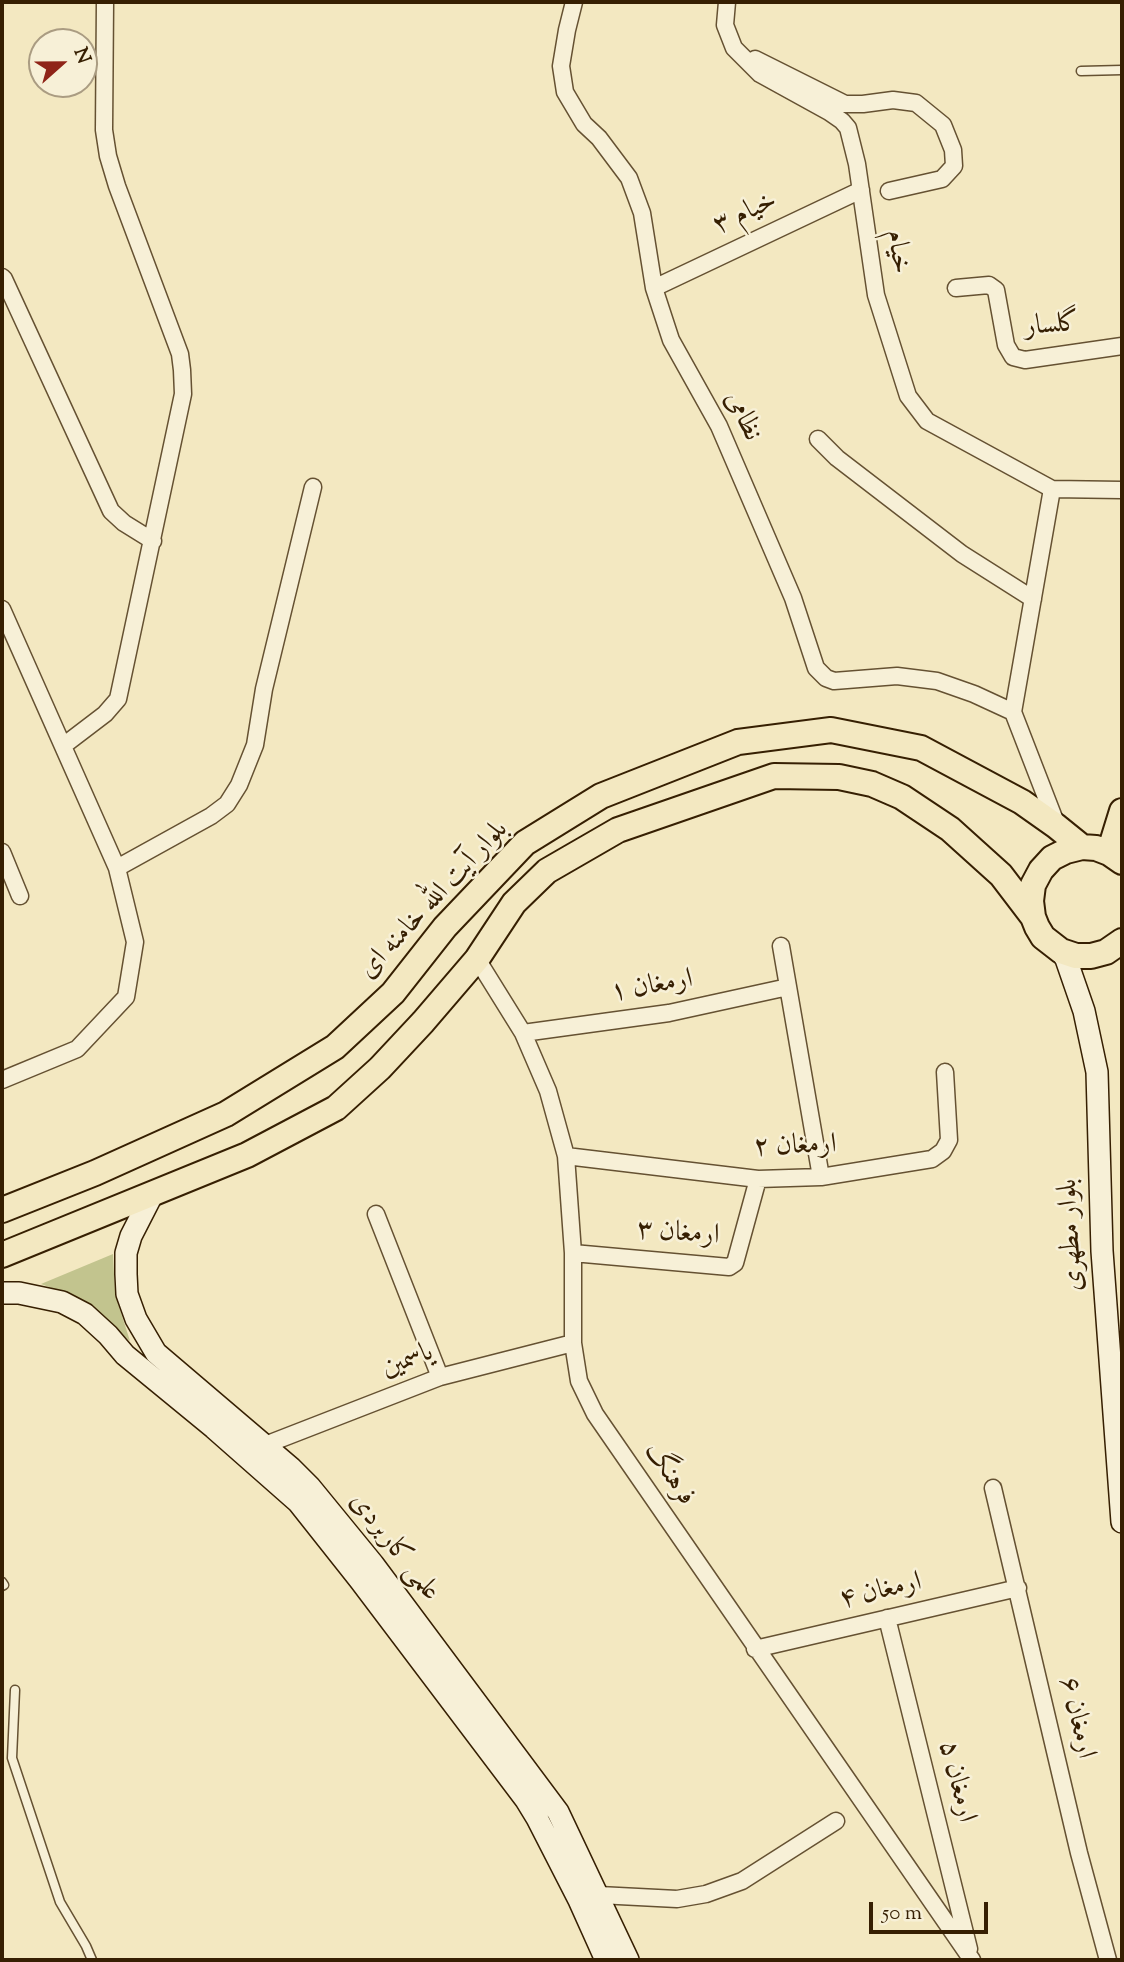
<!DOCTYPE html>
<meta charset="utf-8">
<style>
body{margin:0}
#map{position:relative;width:1124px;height:1962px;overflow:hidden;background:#f3e8c1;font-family:"Sorts Mill Goudy",serif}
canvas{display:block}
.frame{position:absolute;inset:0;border:4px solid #361f02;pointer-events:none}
.north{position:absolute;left:28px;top:28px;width:70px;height:70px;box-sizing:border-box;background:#f7f0d7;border:2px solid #aa9c82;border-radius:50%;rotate:69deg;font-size:19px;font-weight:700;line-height:28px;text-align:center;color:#361f02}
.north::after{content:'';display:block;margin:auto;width:24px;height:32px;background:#8f2418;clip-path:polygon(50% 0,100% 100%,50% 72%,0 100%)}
.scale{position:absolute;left:869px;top:1902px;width:119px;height:32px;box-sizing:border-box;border:4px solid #361f02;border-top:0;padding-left:9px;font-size:21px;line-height:24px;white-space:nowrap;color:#361f02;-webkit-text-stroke:5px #f7f0d7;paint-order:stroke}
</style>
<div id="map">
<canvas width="1124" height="1962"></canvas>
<div class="frame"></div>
<div class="north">N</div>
<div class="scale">50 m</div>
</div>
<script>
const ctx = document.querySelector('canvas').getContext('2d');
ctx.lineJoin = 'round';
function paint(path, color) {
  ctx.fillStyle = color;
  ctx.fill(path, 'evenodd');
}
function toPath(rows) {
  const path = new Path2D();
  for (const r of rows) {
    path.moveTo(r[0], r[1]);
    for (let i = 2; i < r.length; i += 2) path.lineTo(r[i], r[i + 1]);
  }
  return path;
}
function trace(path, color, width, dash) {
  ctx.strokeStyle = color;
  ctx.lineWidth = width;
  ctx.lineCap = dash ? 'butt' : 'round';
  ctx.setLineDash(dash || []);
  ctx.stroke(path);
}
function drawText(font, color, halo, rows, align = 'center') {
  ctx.font = font + ' "Sorts Mill Goudy",Amiri,serif';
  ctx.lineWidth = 5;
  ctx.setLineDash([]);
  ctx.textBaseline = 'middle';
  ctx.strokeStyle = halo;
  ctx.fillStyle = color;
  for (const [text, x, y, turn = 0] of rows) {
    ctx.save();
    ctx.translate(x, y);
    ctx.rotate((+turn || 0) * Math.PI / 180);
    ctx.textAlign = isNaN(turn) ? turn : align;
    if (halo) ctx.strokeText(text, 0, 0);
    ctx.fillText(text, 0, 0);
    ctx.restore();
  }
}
paint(toPath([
 [113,1254,115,1294,130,1341,76,1297,41,1284]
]), '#c2c48e');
const lane = toPath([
 [1081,71,1122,70],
 [2,1582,4,1585,2,1586],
 [15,1690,12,1758,60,1902,86,1946,92,1960]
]);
const street = toPath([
 [574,2,567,30,561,66,565,92,584,124,599,138,629,178,642,213,654,288,671,340,719,426,793,598,816,668,826,678,834,681,897,676,937,681,974,694,1013,712],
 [727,2,725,25,734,48,760,74,829,112,842,121,848,128,857,164,876,295,908,396,927,421,1052,489,1013,712,1056,823],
 [755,59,845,104,863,104,893,100,916,103,943,125,953,150,954,166,942,179,889,191],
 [2,277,4,279,111,511,124,523,153,541],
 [654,288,861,190],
 [956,288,989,285,996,290,1006,345,1013,357,1025,360,1122,346],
 [818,439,837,458,962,554,1033,599],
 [1052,489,1122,490],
 [2,609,117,868,135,942,126,997,77,1049,2,1080],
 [63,746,105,714,118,699,183,394,182,370,180,354,117,186,108,156,104,130,105,2],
 [2,852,20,896],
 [117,868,211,816,227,804,239,785,255,745,264,689,313,487],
 [781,946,821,1177],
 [477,959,523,1033,548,1091,566,1156,573,1253,573,1343,579,1381,595,1414,972,1960],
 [523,1033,669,1013,788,987],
 [566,1156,758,1179,821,1177,932,1159,943,1151,949,1140,945,1072],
 [376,1214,440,1377],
 [573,1253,729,1267,735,1263,758,1179],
 [265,1445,440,1377,573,1343],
 [993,1488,1079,1853,1108,1960],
 [887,1618,969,1949],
 [755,1649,1018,1588],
 [599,1895,677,1899,706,1894,742,1881,836,1821]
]);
const secondary = toPath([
 [1061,951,1066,959,1084,1011,1097,1072,1102,1251,1122,1522],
 [152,1195,131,1236,126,1253,126,1274,127,1294,136,1319,156,1353,291,1468,310,1487,373,1564,558,1812,628,1960],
 [2,1293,19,1293,62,1302,85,1314,108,1335,125,1355,214,1428,298,1502,359,1579,526,1800,537,1818,579,1900,606,1960]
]);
const primary = toPath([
 [1109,853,1122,811],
 [1122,862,1109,853,1096,848,1082,847,1066,851,1052,858,1041,870,1033,885,1031,901,1033,917,1037,927,1043,937,1061,951,1076,956,1091,956,1106,952,1122,941],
 [2,1210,95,1173,226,1114,335,1047,393,993,445,927,525,843,601,796,738,742,831,730,921,748,1022,802,1056,826,1082,847],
 [2,1255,247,1155,336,1108,380,1068,423,1022,477,959,514,903,547,871,618,830,774,776,839,777,872,784,902,797,950,829,1001,875,1033,917]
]);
trace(lane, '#655132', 11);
trace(street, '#655132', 19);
trace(secondary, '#361f02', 24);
trace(primary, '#361f02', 28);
trace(lane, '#f7f0d7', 8);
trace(street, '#f7f0d7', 16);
trace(secondary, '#f7f0d7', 21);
trace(primary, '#f3e8c1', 24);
drawText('28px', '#361f02', '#f7f0d7', [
 ["خیام ۳",746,215,-25],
 ["خیام",896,252,82],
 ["گلسار",1052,327,-5],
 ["نظامی",741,417,64],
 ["بلوار آیت الله خامنه ای",435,901,-47],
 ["ارمغان ۱",652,988,-10],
 ["ارمغان ۲",795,1148,-2],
 ["ارمغان ۳",678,1235,4],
 ["بلوار مطهری",1073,1235,-93],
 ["یاسمین",408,1362,-20],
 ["فرهنگ",668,1475,56],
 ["علمی کاربردی",393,1548,52],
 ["ارمغان ۴",881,1593,-13],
 ["ارمغان ۶",1075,1718,77],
 ["ارمغان ۵",955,1782,76]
]);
</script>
